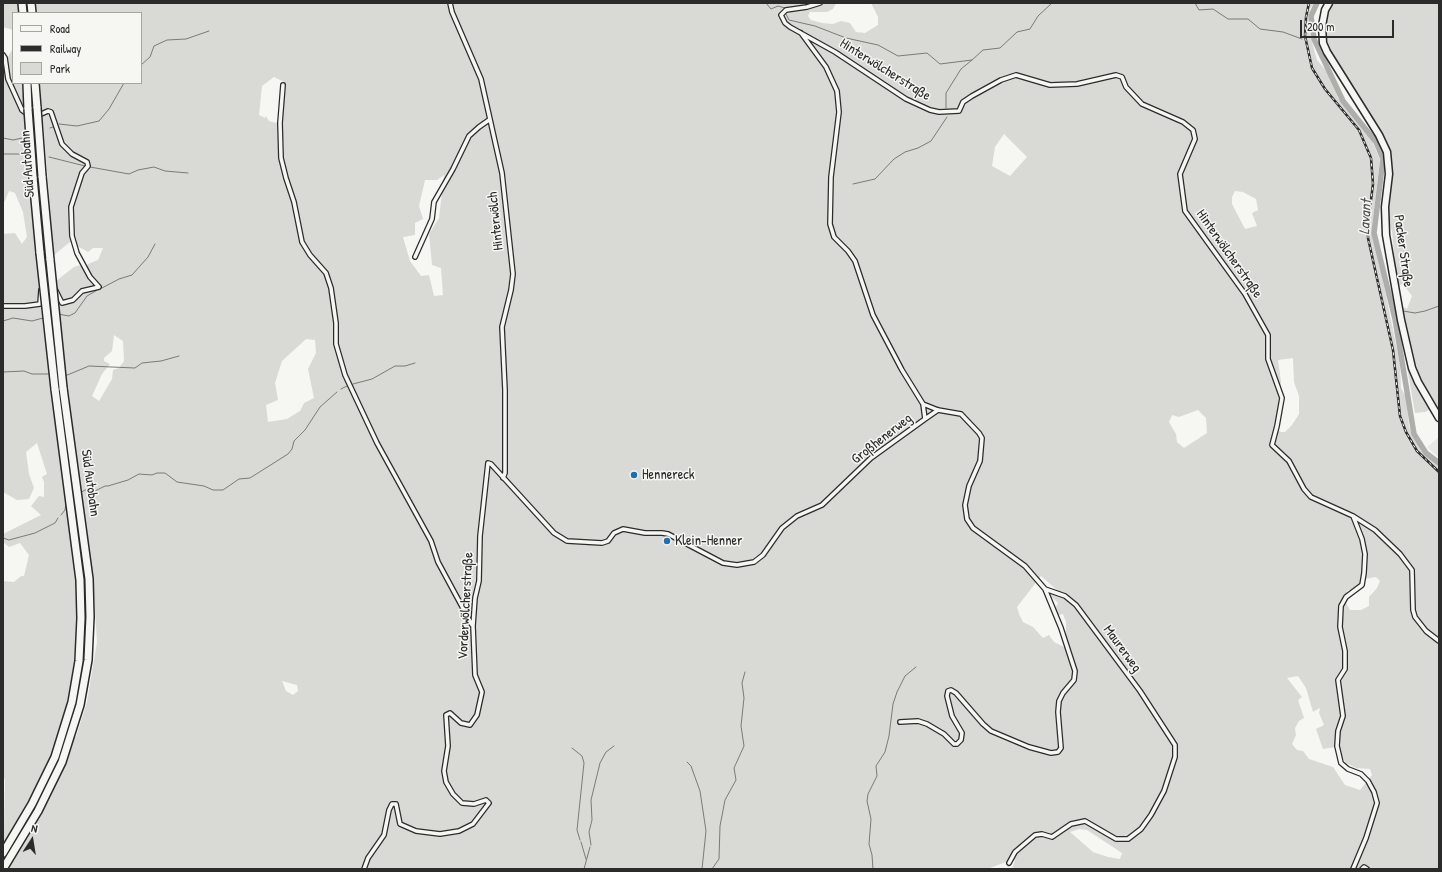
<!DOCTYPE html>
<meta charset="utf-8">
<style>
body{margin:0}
#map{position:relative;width:1442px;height:872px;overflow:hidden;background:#f6f6f2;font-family:"Patrick Hand",sans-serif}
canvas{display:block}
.frame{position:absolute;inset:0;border:4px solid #2b2b2b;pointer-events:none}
.legend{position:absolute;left:12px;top:12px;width:130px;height:72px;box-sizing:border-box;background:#f6f6f2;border:1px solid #a5a5a2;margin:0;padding:5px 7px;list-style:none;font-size:12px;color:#2b2b2b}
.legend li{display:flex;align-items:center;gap:8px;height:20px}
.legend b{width:20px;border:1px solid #a5a5a2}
.north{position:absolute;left:12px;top:820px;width:40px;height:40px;-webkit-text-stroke:3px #f6f6f2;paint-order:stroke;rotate:12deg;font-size:11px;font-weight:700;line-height:16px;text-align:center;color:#2b2b2b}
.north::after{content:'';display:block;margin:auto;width:14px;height:18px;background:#2b2b2b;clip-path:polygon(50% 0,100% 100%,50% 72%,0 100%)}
.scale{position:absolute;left:1300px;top:20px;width:94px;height:18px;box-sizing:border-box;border:2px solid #2b2b2b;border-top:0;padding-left:5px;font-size:12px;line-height:14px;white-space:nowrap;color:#2b2b2b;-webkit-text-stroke:3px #f6f6f2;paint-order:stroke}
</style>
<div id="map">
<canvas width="1442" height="872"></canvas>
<div class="frame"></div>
<ul class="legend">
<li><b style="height:5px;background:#f6f6f2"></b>Road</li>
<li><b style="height:5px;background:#2b2b2b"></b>Railway</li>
<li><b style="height:11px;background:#d9d9d5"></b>Park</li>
</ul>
<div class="north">N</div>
<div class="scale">200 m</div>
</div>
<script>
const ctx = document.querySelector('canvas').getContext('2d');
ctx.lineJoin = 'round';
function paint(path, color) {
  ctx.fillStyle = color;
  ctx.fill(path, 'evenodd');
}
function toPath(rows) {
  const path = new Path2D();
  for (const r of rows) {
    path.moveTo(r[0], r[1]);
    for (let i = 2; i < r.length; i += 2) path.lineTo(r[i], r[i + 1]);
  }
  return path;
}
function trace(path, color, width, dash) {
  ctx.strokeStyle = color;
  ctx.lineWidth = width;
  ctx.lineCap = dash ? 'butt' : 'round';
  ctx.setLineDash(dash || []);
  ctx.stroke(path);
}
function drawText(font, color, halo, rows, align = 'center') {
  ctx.font = font + ' "Patrick Hand",sans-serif';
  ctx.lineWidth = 3;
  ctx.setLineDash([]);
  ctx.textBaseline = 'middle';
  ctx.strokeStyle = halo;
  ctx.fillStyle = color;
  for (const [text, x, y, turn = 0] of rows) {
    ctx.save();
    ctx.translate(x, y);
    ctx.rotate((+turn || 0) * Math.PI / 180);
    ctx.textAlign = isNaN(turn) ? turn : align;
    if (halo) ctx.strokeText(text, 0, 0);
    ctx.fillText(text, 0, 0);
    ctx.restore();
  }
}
paint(toPath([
 [1439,437,1439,458,1427,447]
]), '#e7e7e3');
paint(toPath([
 [3,3,18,3,18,13,13,13,13,30,3,27],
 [35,3,836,3,833,9,827,12,810,12,808,16,811,20,822,23,833,24,841,21,850,23,856,32,865,33,878,25,878,17,871,3,1314,3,1310,9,1308,28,1317,60,1329,74,1338,98,1372,141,1380,160,1372,226,1400,365,1401,388,1406,397,1409,426,1412,435,1424,454,1439,465,1439,869,1012,869,1015,860,1010,857,1006,862,987,869,106,869,106,868,105,869,3,869,5,780,3,775,3,581,14,582,21,576,24,576,29,555,20,543,9,547,3,542,3,534,41,515,31,506,39,496,44,497,44,482,42,477,47,474,37,443,26,452,29,474,34,488,29,499,17,500,3,492,3,234,15,233,22,244,27,237,23,212,15,193,9,191,3,205,3,52,7,59,13,48,13,83,22,83,35,254,54,258,56,281,74,267,80,265,84,269,88,264,98,260,103,248,93,248,88,252,70,242,54,255,40,83,141,83,141,13,36,13],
 [274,77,284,82,283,118,276,123,269,121,266,116,265,118,259,115,262,86],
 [1004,134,1027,157,1010,176,992,166,995,147],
 [444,175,439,218,429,234,432,265,441,268,443,295,434,296,429,275,421,276,410,261,403,237,415,235,415,223,423,219,419,206,425,180,437,180],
 [1235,191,1243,192,1256,199,1258,210,1252,213,1257,226,1245,229,1232,204,1232,197],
 [114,335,123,341,124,361,119,368,113,370,112,379,99,401,92,396,102,374,110,364,104,361,104,358,112,351],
 [306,339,315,340,316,353,308,369,314,398,304,403,300,411,287,419,268,422,266,405,278,400,275,383,282,361],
 [1293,358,1294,382,1299,396,1299,414,1292,425,1285,432,1281,432,1276,429,1281,382,1278,360],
 [1198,410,1206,418,1207,433,1184,448,1177,442,1176,434,1169,422,1172,415,1179,417],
 [1041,576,1057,590,1047,592,1058,603,1055,609,1058,615,1063,614,1066,622,1066,648,1054,642,1049,635,1043,638,1033,627,1023,622,1019,614,1017,607],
 [1376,577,1380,581,1377,588,1369,597,1369,606,1361,610,1350,610,1346,603,1347,591,1359,586,1364,579],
 [93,578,97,642,87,702,76,737,60,732,73,675,77,619,76,580],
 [1298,676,1306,688,1313,712,1320,708,1319,713,1324,725,1316,729,1323,749,1335,747,1346,763,1356,768,1370,769,1372,775,1360,790,1345,785,1333,767,1309,759,1303,751,1297,750,1292,744,1296,735,1295,728,1299,721,1304,718,1298,700,1302,697,1287,678],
 [282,681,297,685,298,691,293,695,286,691],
 [1079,829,1087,830,1122,853,1120,859,1108,857,1093,852,1070,832],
 [1330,3,1439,3,1439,414,1422,386,1410,353,1401,306,1407,309,1412,296,1403,284,1397,286,1392,231,1387,218,1390,157,1327,44,1324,35,1325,16],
 [1404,350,1418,385,1431,409,1425,412,1415,413]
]), '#d9d9d5');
trace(toPath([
 [766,3,771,9,778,6,785,8],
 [1195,3,1199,10,1213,9,1228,19,1248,19,1260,29,1283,32,1302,39],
 [786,14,789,20,815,26,846,38,878,45,898,56,927,53,940,64,972,60,983,50,1000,48,1017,32,1030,29,1038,16,1052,3],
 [141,65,150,57,154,46,167,40,186,39,209,31],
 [946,108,946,93,961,69,972,60],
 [59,124,77,126,99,121,109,109,124,83],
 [50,128,53,127],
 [3,138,13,140,27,137],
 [3,154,28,154],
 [49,157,85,166],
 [90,167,129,174,138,170,154,167,165,171,188,173],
 [853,184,875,179,894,159,905,152,918,148,931,141,947,117],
 [102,288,119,279,132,275,148,257,155,244],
 [1403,311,1415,313,1425,311,1439,306],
 [58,314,69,316,75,313,87,296,99,289],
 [3,321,13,318,32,321,43,318],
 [3,372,24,371,32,374,50,374],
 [65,376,89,366,135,368,142,363,161,361,179,356],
 [353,384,372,379,395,366,405,366,415,363],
 [341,389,347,386],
 [80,493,85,490,95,491,105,486,108,486,128,480,139,474,152,475,157,473,165,473,177,482,204,486,213,490,223,490,239,479,250,478,288,454,292,449,294,441,305,430,320,407,337,392],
 [61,515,65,510,66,503],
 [3,538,9,540,35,533,55,523,58,518],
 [572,748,582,756,584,763,577,830,580,840],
 [687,762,691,766,700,791,706,831,702,869],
 [581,842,586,859],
 [591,845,589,832,592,820,591,800,600,763,606,752,614,746],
 [584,869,590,847],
 [712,869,719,859,720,826,725,800,736,780,734,768,744,746,741,726,744,698,742,683,745,672],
 [873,869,872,855,869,844,871,819,867,801,868,794,877,776,876,766,885,752,889,736,893,704,897,692,905,676,916,667]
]), '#7a7a78', 1);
trace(toPath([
 [1317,3,1311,16,1314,39,1343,101,1376,142,1383,159,1374,233,1395,319,1414,434,1426,453,1439,463]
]), '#aeaeab', 5.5);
const street = toPath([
 [450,3,452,12,481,79,502,173,513,274,511,290,502,327,505,390,505,473,503,478],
 [820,3,807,7,786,10,781,15,785,23,790,27,835,52,906,99,930,110,939,112,959,111,963,102,972,96,1001,80,1016,75,1050,85,1077,84,1116,75,1122,77,1126,87,1142,104,1183,122,1193,130,1195,139,1180,174,1185,211,1245,294,1268,335,1268,359,1282,398,1277,426,1272,445,1289,461,1304,489,1311,497,1353,516,1375,530,1400,554,1412,570,1413,610,1415,617,1426,631,1439,641],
 [3,55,5,58,8,79,22,110,26,113,33,115,39,115,48,111,51,112,62,144,72,154,87,162,88,166,82,173,71,207,72,236,77,253,90,277,99,287,82,291,73,300,62,303,55,289],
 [283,85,280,123,281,158,286,178,294,202,302,242,310,255,326,273,331,288,336,323,336,344,345,375,377,443,431,541,438,562,472,625],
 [415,257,432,219,434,202,453,169,469,136,479,127,489,120],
 [3,306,25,306,40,304,41,290],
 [923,404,938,410,961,414,979,433,982,438,980,461,969,486,965,505,967,519,973,528,1025,566,1045,589,1065,596,1076,605,1140,691,1175,745,1175,757,1164,791,1151,815,1141,829,1128,839,1116,839,1085,821,1071,824,1052,837,1042,834,1035,835,1015,852,1009,863],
 [925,419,938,410],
 [1353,516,1362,539,1365,554,1364,573,1362,585,1346,597,1341,606,1340,627,1345,651,1345,669,1338,680,1343,716,1338,731,1337,746,1341,763,1348,769,1361,774,1368,781,1374,792,1377,803,1366,838,1353,869],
 [900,722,918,721,927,724,944,734,954,744,957,744,961,740,962,733,952,716,947,696,948,691,951,690,956,693,983,724,991,731,1029,747,1051,753,1058,752,1061,748,1058,712,1059,701,1063,693,1074,680,1075,671,1061,628,1045,589],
 [364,869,368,858,384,835,389,810,392,804,396,804,400,824,416,831,440,834,459,831,473,824,489,803,486,800,474,804,462,803,453,794,446,782,444,771,448,746,446,715,450,713,461,723,470,725,477,715,482,692,475,675,473,626,475,598,479,581,480,536,488,463,491,464,554,533,567,541,602,543,608,541,614,533,623,529,645,533,662,533,668,534,723,563,737,565,754,562,763,555,782,528,797,516,822,505,871,458,925,419,923,404,902,370,873,315,855,261,848,251,834,237,830,224,831,177,839,112,837,91,826,67,801,33],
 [1362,869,1364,867,1367,869]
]);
const primary = toPath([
 [1329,3,1325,10,1322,26,1323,43,1327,52,1379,135,1387,152,1389,174,1385,207,1386,235,1401,320,1412,368,1418,382,1439,418]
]);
const highway = toPath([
 [22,3,23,13],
 [31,3,32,13],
 [27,83,28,109],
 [35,83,37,108],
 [42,176,50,260],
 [33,177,40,253],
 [3,853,32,804,55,757,72,702,79,661,81,618,80,580,55,389],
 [3,869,38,811,62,762,80,705,88,660,90,617,89,579,63,388]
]);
trace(street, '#2b2b2b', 6);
trace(primary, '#2b2b2b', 9);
trace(highway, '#2b2b2b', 10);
trace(street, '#f6f6f2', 3.5);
trace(primary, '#f6f6f2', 6);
trace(highway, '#f6f6f2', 7);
const rail = toPath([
 [1309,3,1306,17,1305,36,1312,68,1325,89,1359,130,1371,158,1373,184,1368,224,1368,238,1393,350,1400,416,1406,432,1417,451,1439,472]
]);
trace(rail, '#2b2b2b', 2.5);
trace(rail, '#f6f6f2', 1, [3]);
const highwayBridge = toPath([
 [37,108,42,176],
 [28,109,33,177],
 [40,253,55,389],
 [50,260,63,388]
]);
trace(highwayBridge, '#2b2b2b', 10, []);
trace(highwayBridge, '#f6f6f2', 7);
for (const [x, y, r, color] of [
 [634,475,4,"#1f6fb2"],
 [667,541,4,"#1f6fb2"]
]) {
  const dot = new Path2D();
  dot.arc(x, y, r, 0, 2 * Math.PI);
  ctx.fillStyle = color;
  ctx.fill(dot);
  trace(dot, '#f6f6f2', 1.5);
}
drawText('14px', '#2b2b2b', '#f6f6f2', [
 ["Hinterwölcherstraße",885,70,32],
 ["Süd Autobahn",28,164,-94],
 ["Hinterwölch",496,221,-96],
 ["Packer Straße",1403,251,82],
 ["Hinterwölcherstraße",1229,254,55],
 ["Großhenerweg",882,439,-38],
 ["Süd Autobahn",90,483,82],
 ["Vorderwölcherstraße",466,606,-87],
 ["Maurerweg",1122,649,54]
]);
drawText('14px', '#2b2b2b', '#f6f6f2', [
 ["Hennereck",642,475],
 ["Klein-Henner",675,541]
], 'left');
drawText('italic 15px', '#525251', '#f6f6f2', [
 ["Lavant",1366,217,-87]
]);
</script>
